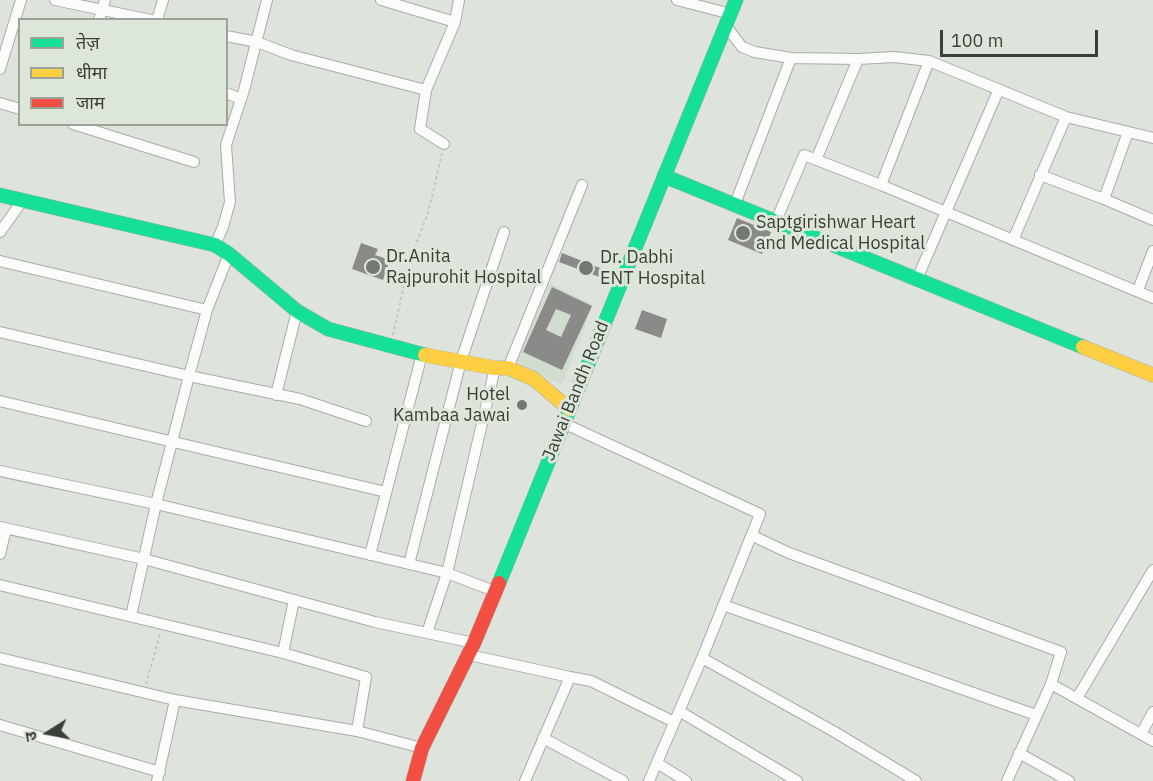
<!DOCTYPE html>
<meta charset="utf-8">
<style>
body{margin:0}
#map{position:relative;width:1153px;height:781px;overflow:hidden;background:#dee4dc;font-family:"IBM Plex Sans","Noto Sans Devanagari",sans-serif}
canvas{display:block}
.legend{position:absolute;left:18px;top:18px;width:210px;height:108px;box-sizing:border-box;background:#dde7d9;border:2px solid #9ca499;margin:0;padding:8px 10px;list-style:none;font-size:18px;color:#3a3f39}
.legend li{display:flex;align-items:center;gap:12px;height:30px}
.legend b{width:30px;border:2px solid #9ca499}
.north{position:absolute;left:18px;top:703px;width:60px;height:60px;-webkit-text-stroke:4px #dde7d9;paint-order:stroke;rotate:259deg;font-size:16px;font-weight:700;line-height:24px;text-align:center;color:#3a3f39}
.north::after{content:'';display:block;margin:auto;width:21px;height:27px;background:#3a3f39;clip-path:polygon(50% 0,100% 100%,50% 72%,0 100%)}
.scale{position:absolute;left:940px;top:30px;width:158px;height:27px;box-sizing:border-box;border:3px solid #3a3f39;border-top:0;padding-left:8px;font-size:18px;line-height:21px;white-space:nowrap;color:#3a3f39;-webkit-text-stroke:4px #dde7d9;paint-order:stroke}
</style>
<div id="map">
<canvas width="1153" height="781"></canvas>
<ul class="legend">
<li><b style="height:8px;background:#16e098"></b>तेज़</li>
<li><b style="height:8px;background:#ffcf43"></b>धीमा</li>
<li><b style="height:8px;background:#f24e42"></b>जाम</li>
</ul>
<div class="north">उ</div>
<div class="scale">100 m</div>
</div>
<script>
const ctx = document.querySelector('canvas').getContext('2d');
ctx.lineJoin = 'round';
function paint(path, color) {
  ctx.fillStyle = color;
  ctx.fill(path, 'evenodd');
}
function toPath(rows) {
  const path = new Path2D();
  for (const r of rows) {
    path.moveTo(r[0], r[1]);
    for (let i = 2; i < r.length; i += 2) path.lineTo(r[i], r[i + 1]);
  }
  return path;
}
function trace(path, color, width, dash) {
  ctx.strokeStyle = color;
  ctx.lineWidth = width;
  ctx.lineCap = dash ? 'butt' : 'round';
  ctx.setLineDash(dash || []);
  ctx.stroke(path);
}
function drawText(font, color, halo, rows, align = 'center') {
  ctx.font = font + ' "IBM Plex Sans",sans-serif';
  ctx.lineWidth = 6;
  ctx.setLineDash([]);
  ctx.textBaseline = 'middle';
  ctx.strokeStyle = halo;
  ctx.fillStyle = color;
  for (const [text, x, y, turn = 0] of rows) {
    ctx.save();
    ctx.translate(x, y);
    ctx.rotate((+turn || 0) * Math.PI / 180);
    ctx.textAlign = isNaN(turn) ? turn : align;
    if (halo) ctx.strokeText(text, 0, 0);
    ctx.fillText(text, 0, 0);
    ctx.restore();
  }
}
paint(toPath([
 [550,283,593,305,562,385,516,362]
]), '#d1ddce');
paint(toPath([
 [737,218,771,232,762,254,728,240],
 [361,243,378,249,375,255,390,260,383,280,352,269],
 [562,253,605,270,602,278,559,262],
 [552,287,592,306,562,370,523,352],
 [556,309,571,315,561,337,546,330],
 [642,310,667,319,661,338,635,329]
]), '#8a8b88');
const street = toPath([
 [55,0,151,20],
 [381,0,455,22],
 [677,0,731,14],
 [99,20,105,0],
 [157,20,163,0],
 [726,26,742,47,755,52,791,58,858,59,894,57,929,61,1066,117,1153,138],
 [226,36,257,42,291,55,426,90],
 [0,69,21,0],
 [226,93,241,99],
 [0,103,20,109],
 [73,124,194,162],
 [444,144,420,129,426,90,455,22,459,0],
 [816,160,858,59],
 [1040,175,1104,199,1153,220],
 [881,185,929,61],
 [1104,199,1128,132],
 [735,204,791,58],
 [776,221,804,155,881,185,1153,298],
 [0,232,23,200],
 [1013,240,1066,117],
 [215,245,223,227,230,202,226,145,244,90,267,0],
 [0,261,207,310],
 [917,279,999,89],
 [1138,290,1153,251],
 [0,332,189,376,300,399,366,421],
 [508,368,582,185],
 [276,395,297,311],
 [0,401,386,492],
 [563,423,760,514,702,658,649,781],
 [0,471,156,504,409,564,447,573,494,591],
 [0,527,144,559,375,622,474,643],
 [753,536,789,553,1061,652,1051,684,1007,781],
 [0,554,6,529],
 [370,555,422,354],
 [409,564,461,361,504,232],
 [0,585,283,653,366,677,357,731],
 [723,605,1036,715],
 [131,616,156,504,189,376,207,310,229,254],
 [427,633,447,573,495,368],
 [283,653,294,600],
 [469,655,570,677,525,781],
 [0,658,175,700,357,731,422,748],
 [702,658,833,731,916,781],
 [570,677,591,681,674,722],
 [1051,684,1153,741],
 [1077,698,1153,570],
 [679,711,797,781],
 [0,725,160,772],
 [1141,734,1153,712],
 [543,738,623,781],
 [1019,753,1069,781],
 [657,763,686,781],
 [157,781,175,700]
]);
const fast = toPath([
 [664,176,1083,347],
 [0,195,215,245,229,254,297,311,328,329,425,355],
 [499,583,736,0]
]);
const slow = toPath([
 [1083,347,1153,375],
 [425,355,495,368,508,368,534,379,569,409]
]);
const jam = toPath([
 [413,781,422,748,474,643,499,583]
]);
trace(street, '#a8ada7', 12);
trace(fast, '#a8ada7', 15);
trace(slow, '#a8ada7', 15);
trace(jam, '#a8ada7', 15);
trace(toPath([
 [393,335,409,263,428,213,442,153],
 [146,684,160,634]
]), '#c2c4c2', 2, [3, 3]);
trace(street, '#fafbfa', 10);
trace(fast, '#16e098', 14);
trace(slow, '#ffcf43', 14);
trace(jam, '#f24e42', 14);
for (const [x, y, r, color] of [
 [743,233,8,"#737972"],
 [373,267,8,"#737972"],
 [586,268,8,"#737972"],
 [522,405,6,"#737972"]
]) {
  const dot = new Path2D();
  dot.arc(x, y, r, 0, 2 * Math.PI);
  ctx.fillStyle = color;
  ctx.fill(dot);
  trace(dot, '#dde7d9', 2);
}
drawText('18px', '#3a3f39', '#dde7d9', [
 ["Saptgirishwar Heart",756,223],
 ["and Medical Hospital",756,244],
 ["Dr.Anita",386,257],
 ["Rajpurohit Hospital",386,278],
 ["Dr. Dabhi",600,258],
 ["ENT Hospital",600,279],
 ["Hotel",510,395,"right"],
 ["Kambaa Jawai",510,416,"right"]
], 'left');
drawText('18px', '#3a3f39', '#dde7d9', [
 ["Jawai Bandh Road",576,391,-68]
]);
</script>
